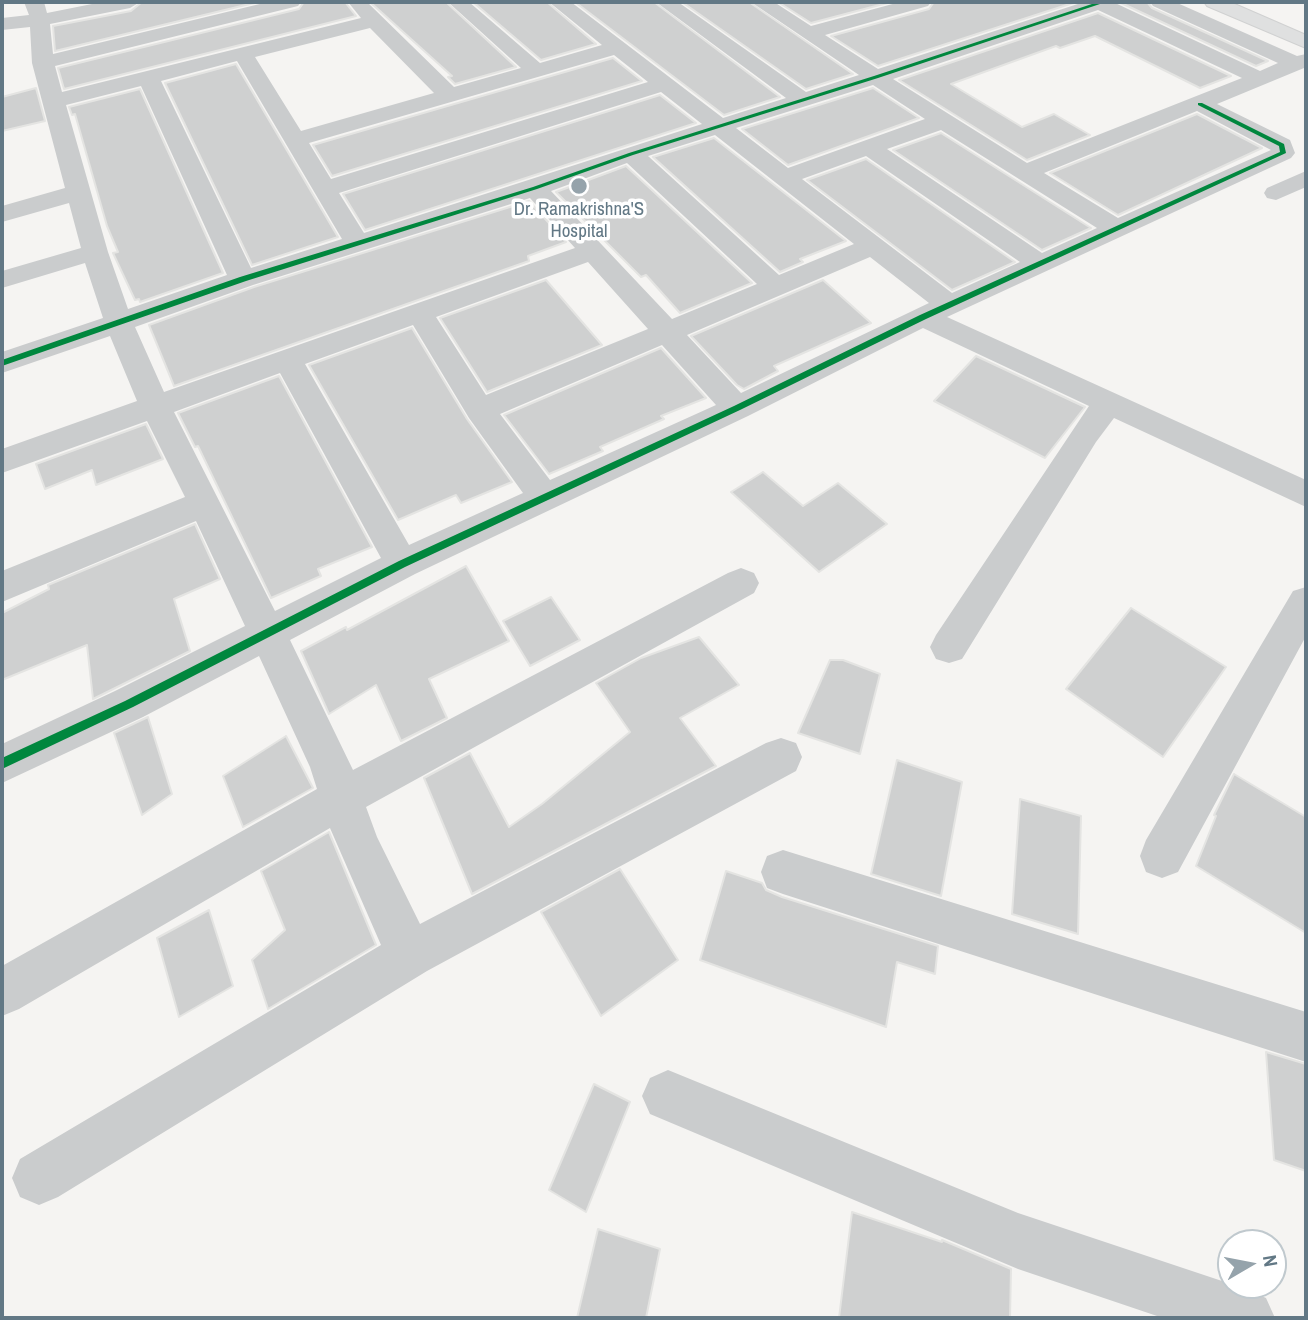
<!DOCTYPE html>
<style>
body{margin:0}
#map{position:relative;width:1308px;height:1320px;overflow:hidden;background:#f5f4f2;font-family:"Archivo Narrow",sans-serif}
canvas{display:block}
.frame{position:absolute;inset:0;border:4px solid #627885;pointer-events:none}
.north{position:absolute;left:1217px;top:1229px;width:70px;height:70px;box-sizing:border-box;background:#fff;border:2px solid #c0c9ce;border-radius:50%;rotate:80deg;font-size:19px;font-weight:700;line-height:28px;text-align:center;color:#627885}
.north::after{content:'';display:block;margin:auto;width:24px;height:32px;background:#95a3ab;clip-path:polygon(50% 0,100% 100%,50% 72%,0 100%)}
</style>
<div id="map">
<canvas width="1308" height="1320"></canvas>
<div class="frame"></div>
<div class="north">N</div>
</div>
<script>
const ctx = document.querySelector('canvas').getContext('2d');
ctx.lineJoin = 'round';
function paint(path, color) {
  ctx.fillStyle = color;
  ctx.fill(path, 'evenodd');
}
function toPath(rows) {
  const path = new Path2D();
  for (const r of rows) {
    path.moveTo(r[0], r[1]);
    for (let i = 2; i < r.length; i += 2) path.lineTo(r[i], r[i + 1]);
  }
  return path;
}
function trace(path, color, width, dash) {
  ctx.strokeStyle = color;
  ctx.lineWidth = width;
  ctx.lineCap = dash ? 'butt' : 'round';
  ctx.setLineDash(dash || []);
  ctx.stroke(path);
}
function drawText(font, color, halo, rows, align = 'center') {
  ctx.font = font + ' "Archivo Narrow",sans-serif';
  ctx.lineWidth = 7;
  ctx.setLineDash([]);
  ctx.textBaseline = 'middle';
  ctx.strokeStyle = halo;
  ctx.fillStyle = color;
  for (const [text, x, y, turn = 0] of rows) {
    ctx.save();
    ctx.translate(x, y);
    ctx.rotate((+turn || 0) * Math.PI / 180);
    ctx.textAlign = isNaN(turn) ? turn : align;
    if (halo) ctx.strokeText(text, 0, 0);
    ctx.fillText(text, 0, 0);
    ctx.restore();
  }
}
const building = toPath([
 [142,2,258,2,55,51,53,26,131,11,142,2],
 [304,2,345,2,356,16,64,89,58,68,299,9,304,2],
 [370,2,446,2,516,67,455,84,448,77,452,76,370,2],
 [473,2,547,2,596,44,541,60,473,2],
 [575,2,654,2,780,97,724,115,575,2],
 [682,2,749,2,853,74,806,89,682,2],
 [778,2,891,2,811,23,778,2],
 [934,2,1076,2,878,66,831,36,929,9,934,2],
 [1119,2,1147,2,1152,8,1268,61,1256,66,1119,2],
 [1098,13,1231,76,1200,88,1095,36,1060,48,1056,46,951,84,1022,127,1054,114,1090,135,1027,160,899,80,1098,13],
 [613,58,642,81,332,176,313,145,613,58],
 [236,64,338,237,252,265,165,83,236,64],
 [36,88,45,121,2,131,2,97,36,88],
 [873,88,919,118,788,165,742,129,873,88],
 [140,89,223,273,140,302,139,299,135,300,113,253,118,252,107,226,75,114,72,115,69,107,140,89],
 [660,95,696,123,365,230,343,194,660,95],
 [1197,114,1262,148,1118,215,1050,173,1197,114],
 [941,133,1091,228,1042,250,893,150,941,133],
 [714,138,846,241,800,259,803,262,780,272,653,157,714,138],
 [866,159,1015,262,952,290,807,180,866,159],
 [626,166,752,283,680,313,646,275,641,277,556,192,626,166],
 [529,201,566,242,528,256,529,261,174,386,149,325,254,287,529,201],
 [546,280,602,345,487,392,440,318,546,280],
 [823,280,871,323,774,366,778,371,744,389,737,385,691,336,823,280],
 [412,328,467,419,512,482,461,503,456,495,398,520,309,365,412,328],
 [661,348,706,398,661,416,664,419,600,447,603,451,549,474,504,415,661,348],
 [976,356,1085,407,1045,458,934,401,976,356],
 [279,376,372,547,318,569,321,576,271,598,198,446,195,447,178,413,279,376],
 [146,424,163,459,96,485,92,470,45,489,36,464,146,424],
 [763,472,803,506,838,483,887,524,819,572,731,492,763,472],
 [195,524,220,579,174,599,190,651,93,699,87,645,2,680,2,613,49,589,48,585,195,524],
 [466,566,509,641,429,679,447,718,401,741,376,685,329,714,301,651,346,627,347,630,466,566],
 [551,597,580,640,530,666,503,621,551,597],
 [1131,608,1226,667,1163,757,1066,689,1131,608],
 [699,637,739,685,680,718,716,766,472,894,424,778,470,753,509,827,542,804,630,732,596,683,641,658,699,637],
 [830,660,843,660,880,674,860,754,798,733,830,660],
 [148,717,172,794,142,815,114,733,148,717],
 [286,736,313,788,243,827,223,776,286,736],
 [897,760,962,782,941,896,871,874,897,760],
 [1234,774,1306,817,1306,933,1196,866,1216,816,1214,815,1234,774],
 [1020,799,1081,816,1078,934,1012,914,1020,799],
 [329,832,376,945,268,1009,252,960,285,930,261,871,329,832],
 [620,869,678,960,601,1016,541,912,620,869],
 [726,871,762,883,766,890,782,897,938,946,935,974,897,962,886,1027,700,960,726,871],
 [209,910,233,986,179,1017,157,938,209,910],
 [1266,1052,1306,1064,1306,1171,1274,1160,1266,1052],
 [594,1084,630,1102,586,1212,549,1190,594,1084],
 [852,1212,942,1242,942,1240,1011,1269,1010,1318,839,1318,852,1212],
 [598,1229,660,1249,646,1318,577,1318,598,1229]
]);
paint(building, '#cfd0d0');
trace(building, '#e4e4e2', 2);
const primary = toPath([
 [1204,2,1230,2,1306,35,1306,48,1207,6,1204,2]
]);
trace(primary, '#d0d1d1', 2);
paint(toPath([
 [24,2,44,2,47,13,102,2,140,2,130,8,50,24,53,54,268,2,301,2,298,6,55,66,62,92,361,18,348,2,367,2,454,87,521,68,448,2,469,2,540,63,602,45,549,2,571,2,723,118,786,98,656,2,678,2,806,92,859,75,751,2,774,2,811,26,900,2,931,2,928,6,825,35,878,69,1084,2,1113,2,1260,71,1278,63,1153,6,1150,2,1175,2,1297,56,1306,54,1304,68,1217,104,1290,140,1295,153,1291,158,947,317,1306,480,1306,507,1114,418,1096,442,962,659,949,663,936,659,930,647,936,635,1089,406,923,328,748,416,415,574,290,640,353,770,728,573,741,568,754,573,759,583,754,593,366,807,377,837,420,924,766,743,781,738,796,743,802,757,796,771,427,971,58,1197,39,1205,20,1197,12,1178,20,1159,381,945,330,828,19,1009,2,1016,2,966,317,789,310,767,259,656,143,717,2,783,2,744,115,691,245,626,196,521,2,602,2,571,185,497,147,421,2,473,2,449,137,401,110,336,2,373,2,352,103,318,85,263,2,288,2,271,81,248,69,203,2,222,2,206,65,188,32,63,30,27,2,30,2,18,29,15,24,2],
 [1098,10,1242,78,1027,163,893,79,1098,10],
 [370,28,434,93,301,131,255,57,370,28],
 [614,55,648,82,331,179,309,143,614,55],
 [237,61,342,239,251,268,161,81,237,61],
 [873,85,925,119,788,168,736,128,873,85],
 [141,86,227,275,128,309,108,252,66,105,141,86],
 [661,92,702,124,364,233,339,193,661,92],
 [1197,111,1271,150,1118,218,1044,173,1197,111],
 [941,130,1097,228,1042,253,887,149,941,130],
 [715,135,854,244,779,275,648,156,715,135],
 [866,156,1020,262,952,293,802,179,866,156],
 [627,163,757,284,672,319,551,191,627,163],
 [530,198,575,248,164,392,135,327,253,285,530,198],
 [870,257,929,303,741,393,687,335,870,257],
 [588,262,648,329,486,395,436,317,588,262],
 [413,325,469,418,523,493,409,545,305,364,413,325],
 [662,345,716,405,550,480,500,414,662,345],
 [280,373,381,558,275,611,174,412,280,373],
 [1306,171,1306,187,1276,200,1267,198,1264,193,1267,188,1306,171],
 [1306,587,1306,636,1178,872,1162,878,1146,872,1140,856,1146,840,1293,591,1306,587],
 [783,850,1306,1012,1306,1062,783,894,767,888,761,872,767,856,783,850],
 [668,1070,1018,1213,1246,1289,1266,1298,1275,1318,1163,1318,1018,1269,650,1114,642,1096,650,1078,668,1070]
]), '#cacccd');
paint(primary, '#dfe0e0');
paint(toPath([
 [1098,2,1106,2,878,78,633,155,537,189,246,281,2,366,2,360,240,277,533,187,629,153,874,76,1098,2],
 [1198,103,1202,103,1284,144,1286,153,926,319,740,410,405,567,133,707,2,769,2,758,125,701,399,561,734,406,920,315,1280,152,1279,146,1198,105,1198,103]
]), '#00873e');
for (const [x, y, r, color] of [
 [579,186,9,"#95a3ab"]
]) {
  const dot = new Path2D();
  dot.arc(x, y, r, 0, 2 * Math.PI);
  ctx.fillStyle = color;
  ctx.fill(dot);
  trace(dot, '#fff', 2.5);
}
drawText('19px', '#627885', '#fff', [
 ["Dr. Ramakrishna'S",579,210],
 ["Hospital",579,232]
]);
</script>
